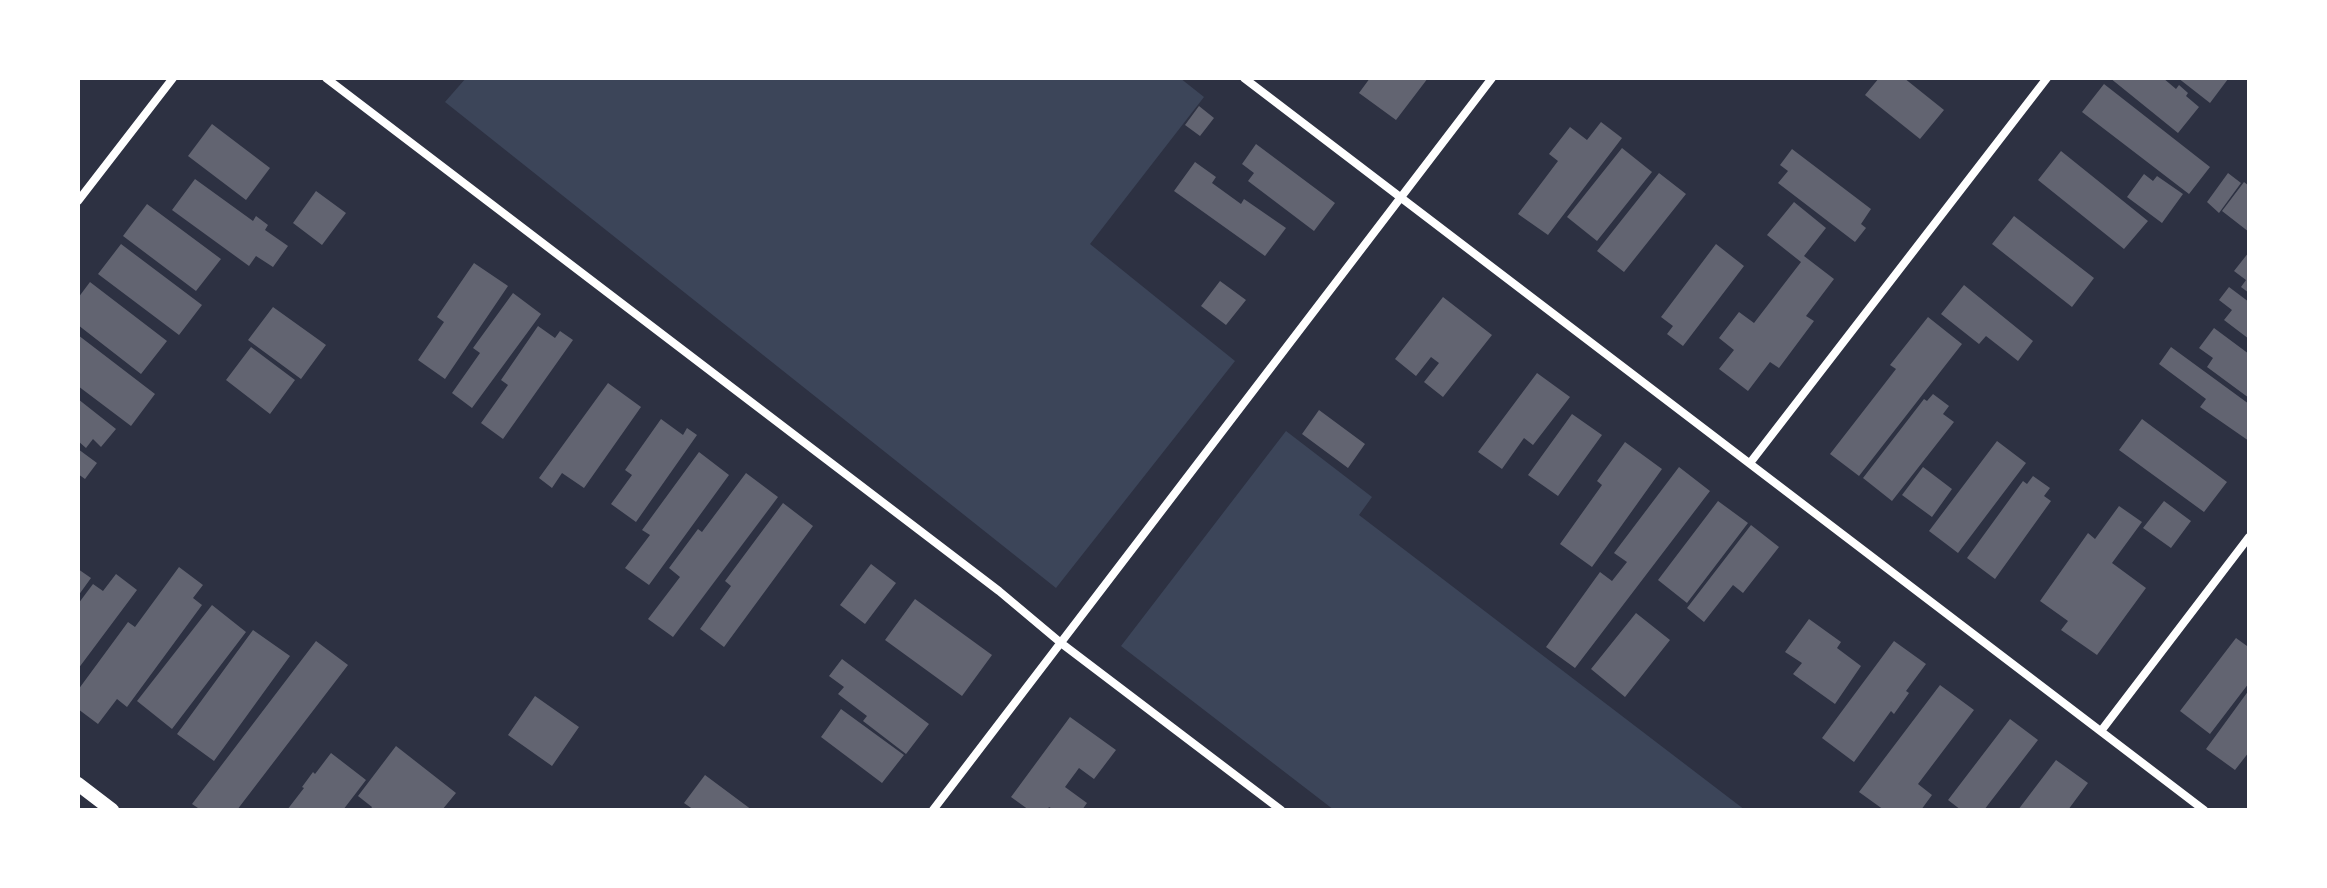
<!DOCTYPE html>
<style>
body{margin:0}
#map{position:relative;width:2327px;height:888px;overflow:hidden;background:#2d3142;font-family:Lora,serif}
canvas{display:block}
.frame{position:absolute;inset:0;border:80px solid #fff;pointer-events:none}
</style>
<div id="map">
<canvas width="2327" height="888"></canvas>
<div class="frame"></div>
</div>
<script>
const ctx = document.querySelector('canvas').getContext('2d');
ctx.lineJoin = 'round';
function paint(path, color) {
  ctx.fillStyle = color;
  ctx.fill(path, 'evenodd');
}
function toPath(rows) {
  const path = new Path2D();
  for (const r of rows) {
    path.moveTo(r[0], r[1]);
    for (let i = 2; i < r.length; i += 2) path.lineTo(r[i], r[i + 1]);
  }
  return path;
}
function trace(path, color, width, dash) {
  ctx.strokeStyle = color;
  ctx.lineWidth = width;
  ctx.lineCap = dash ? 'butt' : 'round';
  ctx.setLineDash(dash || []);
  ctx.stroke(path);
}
paint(toPath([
 [466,78,1180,78,1204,97,1090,244,1235,361,1056,588,445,102],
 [1286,431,1372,497,1359,515,1745,810,1334,810,1121,646]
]), '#3c4559');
paint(toPath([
 [1370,78,1428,78,1396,120,1359,93],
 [1879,78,1904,78,1944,110,1920,139,1865,95],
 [2110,78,2163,78,2176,89,2179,85,2188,93,2186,96,2199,107,2178,133],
 [2178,78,2226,78,2228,79,2210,103],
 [2104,84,2210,167,2189,194,2082,112],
 [1199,106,1214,118,1200,136,1185,125],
 [1601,122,1622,138,1548,235,1518,214,1558,161,1549,154,1570,127,1587,140],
 [212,124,270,168,246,200,188,156],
 [1256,144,1335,203,1314,231,1248,181,1254,173,1242,164],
 [1622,148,1652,172,1597,241,1567,217],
 [1792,149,1871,209,1861,224,1866,228,1855,242,1778,183,1788,171,1780,165],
 [2061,151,2148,221,2124,249,2038,180],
 [1195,162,1216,177,1212,183,1241,204,1244,199,1286,228,1265,256,1174,191],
 [1659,173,1686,194,1624,272,1597,251],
 [2228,173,2241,183,2219,213,2207,202],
 [2144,174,2153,181,2157,176,2183,194,2162,223,2127,197],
 [195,179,253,221,256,216,268,225,265,230,288,246,273,267,256,256,249,266,172,210],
 [2244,182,2249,186,2249,232,2222,211],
 [316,191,346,213,322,245,293,223],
 [1794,202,1826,228,1804,256,1834,279,1806,316,1814,321,1779,368,1770,362,1748,391,1719,369,1734,350,1719,338,1739,312,1754,323,1801,262,1767,235],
 [147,204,221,259,196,291,123,236],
 [2014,216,2094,278,2072,307,1992,244],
 [121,244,202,305,179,335,98,274],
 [1716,244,1744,266,1683,346,1667,334,1673,326,1661,317],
 [2249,252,2249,293,2241,287,2246,280,2234,271],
 [474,263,508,286,445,379,418,360,444,322,437,317],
 [1220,281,1246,300,1226,325,1201,306],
 [90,282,167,341,141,374,78,325,78,298],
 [1964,285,2033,341,2018,361,1986,336,1979,344,1941,314],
 [2229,287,2249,302,2249,339,2224,320,2232,310,2219,300],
 [513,293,541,314,472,408,452,393,480,353,473,348],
 [1443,297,1492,335,1443,397,1424,382,1439,363,1431,357,1416,376,1395,359],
 [273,307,326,345,301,379,248,340],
 [1928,317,1962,344,1859,476,1830,454,1896,369,1890,365],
 [538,326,555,338,560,331,573,340,503,439,481,423,508,385,501,380],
 [2214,328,2249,354,2249,398,2207,367,2213,358,2199,348],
 [78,335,155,394,131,426,78,386],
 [251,347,295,380,270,414,226,380],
 [2171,347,2249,404,2249,441,2200,407,2206,399,2159,364],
 [1537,373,1570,397,1533,445,1524,438,1502,469,1478,452],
 [608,383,641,407,584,488,562,473,552,488,539,478],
 [1933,394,1949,406,1943,414,1954,422,1892,501,1863,478,1924,399,1927,401],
 [78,399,116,429,101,447,93,439,86,448,78,441],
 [1319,410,1365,444,1348,468,1302,434],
 [1572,414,1602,435,1558,496,1528,475],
 [661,419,683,435,687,428,697,435,636,522,611,504,632,475,625,470],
 [2142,419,2227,482,2204,512,2119,450],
 [1997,441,2026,463,1958,553,1929,531],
 [1625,442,1662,469,1592,567,1560,544,1602,485,1597,481],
 [78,449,97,463,85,479,78,474],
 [699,452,729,475,649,585,625,568,650,535,642,530],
 [1679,467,1710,491,1575,668,1546,647,1600,572,1612,581,1627,562,1614,553],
 [1923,467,1952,489,1932,517,1902,495],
 [746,473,778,497,673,637,648,619,680,577,669,568,698,529,702,532],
 [2033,476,2050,488,2044,496,2051,501,1995,579,1967,558,2023,481,2027,484],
 [1718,501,1748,523,1687,603,1658,580],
 [2164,501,2191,521,2171,548,2143,528],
 [783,503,813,526,724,647,700,629,731,586,725,581],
 [2119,506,2142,522,2112,563,2146,588,2097,655,2061,630,2068,621,2040,601,2088,533,2095,539],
 [1751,525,1779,547,1743,593,1733,585,1704,622,1687,608],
 [871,564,896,583,865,624,840,605],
 [179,567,203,585,193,598,202,605,127,707,117,699,98,724,78,709,78,690,128,622,135,627],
 [78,569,91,578,78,596],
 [116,574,137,590,78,669,78,604,93,584,103,591],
 [915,599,992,655,962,696,885,640],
 [212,605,246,632,172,729,137,701],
 [1636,613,1670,640,1625,697,1591,669],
 [1809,619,1841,642,1837,648,1861,666,1835,704,1793,674,1802,663,1785,652],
 [253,630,290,656,214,761,177,734],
 [2236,638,2247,646,2249,644,2249,683,2210,734,2180,711],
 [316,641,348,665,237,810,201,810,192,804],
 [1894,641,1926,664,1906,691,1909,693,1894,714,1891,711,1854,762,1822,738],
 [842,659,929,724,906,754,863,721,867,716,838,694,844,687,829,676],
 [1940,685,1974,710,1918,784,1932,795,1921,810,1898,808,1884,810,1859,792],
 [2249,690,2249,752,2235,770,2206,749],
 [535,696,579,727,552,766,508,735],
 [841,709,904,755,882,783,821,737],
 [1070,717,1116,750,1094,779,1079,768,1065,787,1087,803,1082,810,1054,810,1049,807,1047,810,1029,810,1011,797],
 [2010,719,2038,740,1984,810,1961,810,1948,800],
 [396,746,456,793,442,810,370,810,372,807,358,796],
 [331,753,366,780,343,810,287,810,304,788,302,787,313,772,315,774],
 [2056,760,2088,783,2068,810,2018,810],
 [705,775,752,810,694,810,684,803]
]), '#626471');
trace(toPath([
 [326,78,999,591,1061,643,1281,810],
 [1244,78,2204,810],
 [78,201,173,78],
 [1750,463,2047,78],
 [2101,731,2249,537],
 [933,810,1492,78]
]), '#fff', 8);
trace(toPath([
 [78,784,112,810]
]), '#fff', 14);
</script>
